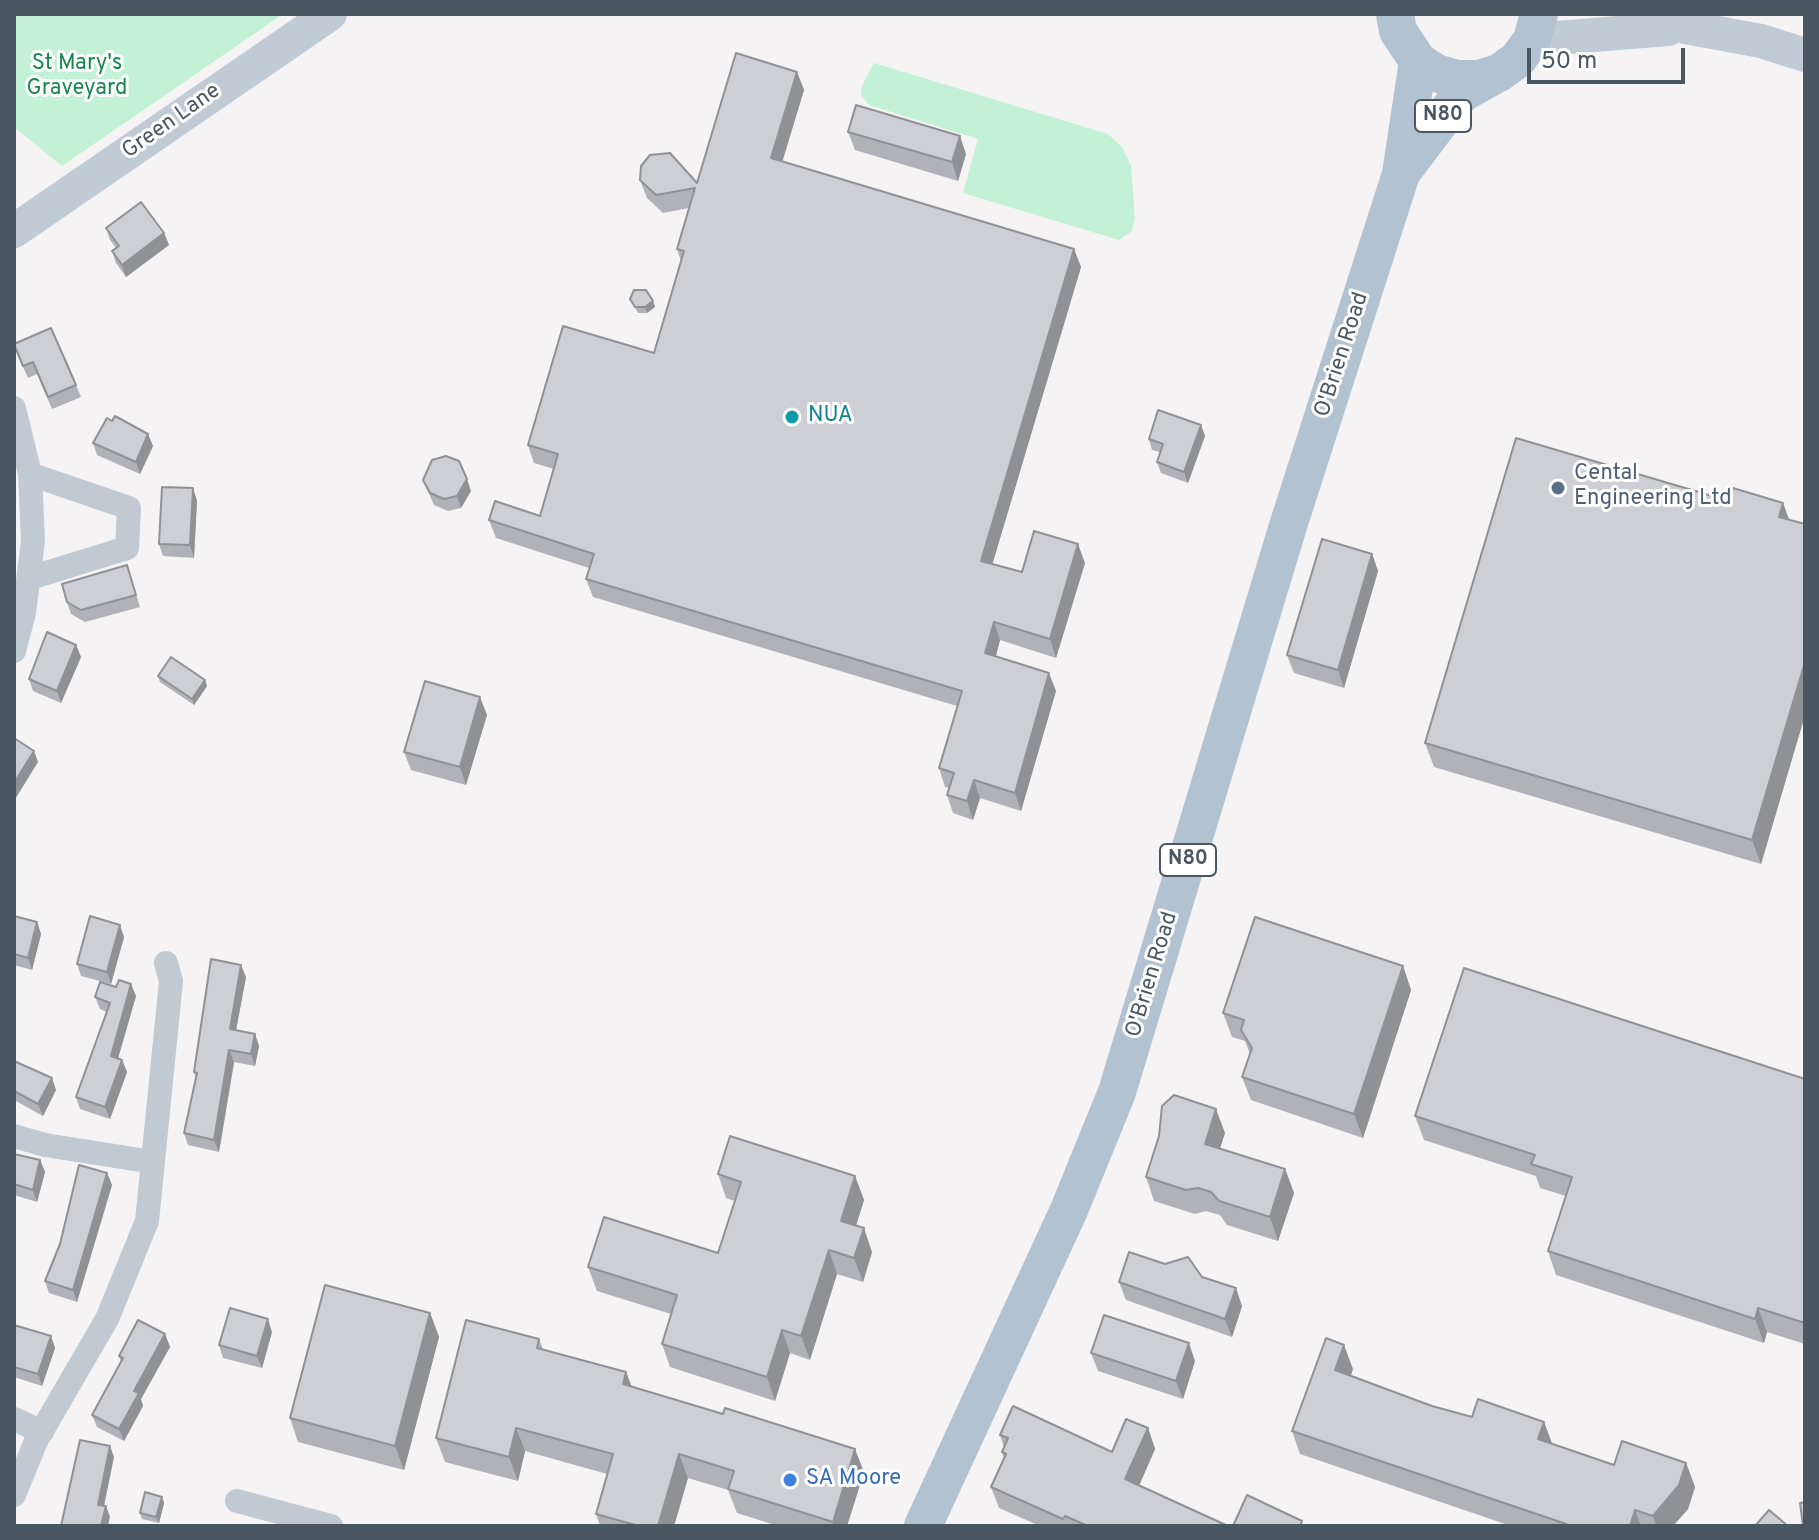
<!DOCTYPE html>
<style>
body{margin:0}
#map{position:relative;width:1819px;height:1540px;overflow:hidden;background:#f5f3f3;font-family:Overpass,sans-serif}
canvas{display:block}
.frame{position:absolute;inset:0;border:16px solid #4a5661;pointer-events:none}
.scale{position:absolute;left:1527px;top:48px;width:158px;height:36px;box-sizing:border-box;border:4px solid #4a5661;border-top:0;padding-left:10px;font-size:24px;line-height:28px;white-space:nowrap;color:#4a5661;-webkit-text-stroke:6px #fff;paint-order:stroke}
</style>
<div id="map">
<canvas width="1819" height="1540"></canvas>
<div class="frame"></div>
<div class="scale">50 m</div>
</div>
<script>
const ctx = document.querySelector('canvas').getContext('2d');
ctx.lineJoin = 'round';
function paint(path, color) {
  ctx.fillStyle = color;
  ctx.fill(path, 'evenodd');
}
function toPath(rows) {
  const path = new Path2D();
  for (const r of rows) {
    path.moveTo(r[0], r[1]);
    for (let i = 2; i < r.length; i += 2) path.lineTo(r[i], r[i + 1]);
  }
  return path;
}
function trace(path, color, width, dash) {
  ctx.strokeStyle = color;
  ctx.lineWidth = width;
  ctx.lineCap = dash ? 'butt' : 'round';
  ctx.setLineDash(dash || []);
  ctx.stroke(path);
}
function drawText(font, color, halo, rows, align = 'center') {
  ctx.font = font + ' Overpass,sans-serif';
  ctx.lineWidth = 6;
  ctx.setLineDash([]);
  ctx.textBaseline = 'middle';
  ctx.strokeStyle = halo;
  ctx.fillStyle = color;
  for (const [text, x, y, turn = 0] of rows) {
    ctx.save();
    ctx.translate(x, y);
    ctx.rotate((+turn || 0) * Math.PI / 180);
    ctx.textAlign = isNaN(turn) ? turn : align;
    if (halo) ctx.strokeText(text, 0, 0);
    ctx.fillText(text, 0, 0);
    ctx.restore();
  }
}
paint(toPath([
 [14,14,283,14,62,166,14,127],
 [874,63,1108,134,1122,147,1131,166,1135,219,1132,231,1119,240,963,193,978,139,869,105,861,95,862,86]
]), '#c3f1d5');
trace(toPath([
 [14,408,30,474,33,541,24,613,14,651],
 [30,474,129,508,127,548,30,578],
 [14,1136,45,1145,153,1162],
 [14,1419,42,1432],
 [14,1495,36,1441,107,1319,147,1221,171,981,166,963],
 [237,1501,331,1526]
]), '#c1cad2', 24);
trace(toPath([
 [1639,14,1685,27,1761,41,1805,55],
 [1532,40,1668,29],
 [14,231,330,14]
]), '#c1cbd6', 34);
trace(toPath([
 [1395,14,1398,31,1418,61,1436,73,1457,79,1478,79,1499,73,1518,59,1532,40,1539,14],
 [1402,172,1461,94,1493,76],
 [923,1526,1069,1210,1117,1092,1288,526,1401,174,1418,61]
]), '#b3c2d1', 38);
paint(toPath([
 [797,72,804,90,782,161,1074,249,1081,267,992,564,1022,572,1085,563,1056,658,1000,640,996,656,1056,691,1021,811,980,798,973,820,953,813,947,795,949,788,945,787,939,768,957,706,593,597,586,579,589,568,496,538,489,520,540,516,554,469,534,463,528,445,654,353,681,261,677,249,689,208,663,213,647,198,640,180,697,183],
 [848,132,966,154,958,181,855,150],
 [106,228,164,233,169,245,126,277,116,263,112,251,116,248,110,240],
 [630,299,653,301,655,307,647,313,638,313],
 [14,347,76,385,81,397,52,409,37,374,28,378],
 [112,421,148,434,153,446,140,474,97,455,93,443],
 [1201,425,1205,436,1188,483,1161,473,1157,462,1160,452,1152,450,1149,439],
 [423,480,471,491,461,508,448,511,434,505],
 [197,500,194,558,163,556,159,544],
 [1789,520,1805,524,1805,715,1761,864,1434,767,1425,743],
 [1372,554,1378,571,1344,688,1294,673,1287,655],
 [127,565,140,607,85,622,71,614,67,602],
 [76,645,81,657,61,703,33,691,29,679],
 [158,676,205,680,207,686,194,705,160,682],
 [487,715,466,785,411,770,404,752],
 [14,916,37,922,41,934,32,970,14,965],
 [124,937,111,984,81,976,77,964],
 [1403,966,1411,990,1363,1138,1251,1100,1242,1077,1250,1054,1245,1041,1232,1037,1223,1013],
 [246,977,236,1030,255,1034,259,1046,255,1066,234,1062,219,1152,188,1145,184,1133,196,1079,194,1072],
 [136,996,118,1059,122,1060,127,1072,110,1119,80,1109,76,1097,107,1012,100,1009,95,997],
 [14,1061,56,1090,43,1116,14,1100],
 [1805,1079,1805,1344,1767,1332,1764,1343,1556,1275,1548,1251,1566,1196,1540,1188,1536,1176,1424,1140,1415,1116],
 [1225,1133,1220,1148,1285,1169,1294,1193,1278,1241,1227,1225,1220,1215,1206,1211,1195,1214,1154,1201,1146,1177],
 [14,1154,40,1160,45,1172,37,1202,14,1195],
 [107,1173,112,1185,77,1302,49,1293,45,1281],
 [718,1174,855,1176,864,1200,856,1226,872,1252,863,1282,837,1274,810,1360,790,1353,775,1401,670,1367,662,1344,671,1314,597,1291,588,1267,718,1253,735,1201,726,1198],
 [1202,1277,1242,1306,1232,1337,1126,1300,1119,1282],
 [430,1313,439,1337,404,1470,298,1442,290,1418],
 [14,1325,51,1336,55,1348,42,1386,14,1377],
 [272,1332,262,1368,223,1358,219,1345],
 [165,1334,170,1347,141,1399,143,1406,124,1441,97,1427,92,1415,121,1362,119,1356],
 [539,1339,543,1349,626,1372,632,1387,864,1472,847,1526,778,1526,737,1513,728,1490,688,1478,674,1526,600,1526,596,1514,607,1474,525,1451,518,1481,445,1462,436,1438],
 [1091,1353,1195,1361,1183,1399,1098,1371],
 [1353,1369,1351,1375,1432,1406,1472,1417,1544,1422,1552,1444,1614,1465,1686,1463,1695,1487,1688,1509,1673,1526,1511,1526,1300,1454,1292,1431],
 [1148,1428,1155,1449,1139,1485,1228,1526,1040,1526,999,1508,991,1487,1004,1458,1002,1452,1004,1447,1000,1435,1112,1452],
 [162,1497,164,1503,159,1523,142,1519,140,1513]
]), '#b0b2b7');
paint(toPath([
 [797,72,804,90,778,176,771,158],
 [960,136,966,154,958,181,952,162],
 [164,233,169,245,126,277,122,265],
 [1074,249,1081,267,988,579,981,561],
 [653,301,655,307,647,313,645,307],
 [1201,425,1205,436,1188,483,1184,472],
 [148,434,153,446,140,474,136,462],
 [467,479,471,491,461,508,457,496],
 [193,488,197,500,194,558,190,545],
 [1783,503,1792,527,1779,517],
 [1078,544,1085,563,1056,658,1050,639],
 [1372,554,1378,571,1344,688,1338,670],
 [994,622,1000,640,992,671,985,653],
 [76,645,81,657,61,703,57,691],
 [1805,662,1805,715,1761,864,1752,840],
 [1049,673,1056,691,1021,811,1015,793],
 [205,680,207,686,194,705,192,699],
 [480,697,487,715,466,785,460,767],
 [34,751,38,762,14,801,14,783],
 [974,780,980,798,973,820,967,801],
 [37,922,41,934,32,970,28,958],
 [120,925,124,937,111,984,107,972],
 [241,965,246,977,234,1041,230,1029],
 [1403,966,1411,990,1363,1138,1354,1114],
 [131,984,136,996,115,1068,111,1056],
 [255,1034,259,1046,255,1066,251,1054],
 [229,1050,234,1062,219,1152,214,1140],
 [122,1060,127,1072,110,1119,105,1107],
 [52,1078,56,1090,43,1116,38,1104],
 [1216,1109,1225,1133,1214,1167,1205,1144],
 [40,1160,45,1172,37,1202,33,1190],
 [1285,1169,1294,1193,1278,1241,1270,1217],
 [107,1173,112,1185,77,1302,73,1290],
 [855,1176,864,1200,850,1245,841,1221],
 [864,1228,872,1252,863,1282,854,1258],
 [829,1250,837,1274,810,1360,801,1336],
 [1236,1288,1242,1306,1232,1337,1225,1319],
 [1758,1308,1767,1332,1764,1343,1755,1319],
 [430,1313,439,1337,404,1470,395,1446],
 [268,1319,272,1332,262,1368,257,1356],
 [782,1330,790,1353,775,1401,767,1377],
 [165,1334,170,1347,141,1399,143,1406,124,1441,119,1429,134,1391],
 [51,1336,55,1348,42,1386,38,1374],
 [1189,1343,1195,1361,1183,1399,1176,1381],
 [1344,1345,1353,1369,1344,1394,1335,1370],
 [626,1372,635,1396,623,1384],
 [1544,1422,1553,1446,1538,1439],
 [516,1428,525,1451,518,1481,509,1457],
 [1148,1428,1155,1449,1133,1500,1125,1479],
 [110,1446,114,1457,102,1516,98,1505],
 [855,1449,864,1472,847,1526,834,1526,833,1522],
 [679,1454,688,1478,674,1526,658,1526],
 [1686,1463,1695,1487,1688,1509,1673,1526,1656,1526,1653,1516],
 [162,1497,164,1503,159,1523,156,1517],
 [106,1506,110,1517,108,1526,101,1526],
 [1635,1510,1641,1526,1630,1526]
]), '#909195');
const building = toPath([
 [736,53,797,72,771,158,1074,249,981,561,1022,572,1034,531,1078,544,1050,639,994,622,985,653,1049,673,1015,793,974,780,967,801,947,795,954,773,939,768,962,691,586,579,594,554,489,520,495,501,540,516,558,454,528,445,563,326,654,353,684,251,677,249,695,188,656,195,640,180,641,166,650,155,670,153,697,183,736,53],
 [856,105,960,136,952,162,848,132,856,105],
 [141,202,164,233,122,265,112,251,119,246,106,228,141,202],
 [634,290,646,290,653,301,645,307,635,307,630,299,634,290],
 [51,328,76,385,48,397,33,362,23,366,14,344,51,328],
 [1158,410,1201,425,1184,472,1157,462,1163,444,1149,439,1158,410],
 [115,416,148,434,136,462,93,443,107,418,112,421,115,416],
 [1516,438,1729,501,1733,488,1783,503,1779,517,1805,524,1805,662,1752,840,1425,743,1516,438],
 [446,456,459,461,467,479,457,496,444,499,430,493,423,480,432,460,446,456],
 [162,487,193,488,190,545,159,544,162,487],
 [1322,539,1372,554,1338,670,1287,655,1322,539],
 [127,565,136,595,81,610,67,602,62,584,127,565],
 [47,632,76,645,57,691,29,679,47,632],
 [171,657,205,680,192,699,158,676,171,657],
 [425,681,480,697,460,767,404,752,425,681],
 [14,738,34,751,14,783,14,738],
 [14,916,37,922,28,958,14,954,14,916],
 [90,916,120,925,107,972,77,964,90,916],
 [1255,917,1403,966,1354,1114,1242,1077,1252,1048,1241,1030,1244,1020,1223,1013,1255,917],
 [211,959,241,965,230,1029,255,1034,251,1054,229,1050,214,1140,184,1133,197,1073,194,1072,211,959],
 [1464,968,1805,1079,1805,1323,1758,1308,1755,1319,1548,1251,1572,1177,1531,1164,1535,1155,1415,1116,1464,968],
 [119,980,131,984,111,1056,122,1060,105,1107,76,1097,110,1003,95,997,100,982,116,987,119,980],
 [14,1061,52,1078,38,1104,14,1091,14,1061],
 [1174,1095,1216,1109,1205,1144,1285,1169,1270,1217,1219,1201,1211,1192,1198,1188,1186,1190,1146,1177,1159,1136,1162,1106,1174,1095],
 [730,1136,855,1176,841,1221,864,1228,854,1258,829,1250,801,1336,782,1330,767,1377,662,1344,677,1295,588,1267,604,1217,718,1253,741,1182,718,1174,730,1136],
 [14,1154,40,1160,33,1190,14,1184,14,1154],
 [79,1165,107,1173,73,1290,45,1281,60,1244,79,1165],
 [1129,1252,1165,1264,1188,1257,1202,1277,1236,1288,1225,1319,1119,1282,1129,1252],
 [325,1285,430,1313,395,1446,290,1418,325,1285],
 [230,1308,268,1319,257,1356,219,1345,230,1308],
 [1104,1315,1189,1343,1176,1381,1091,1353,1104,1315],
 [138,1320,165,1334,134,1391,139,1393,119,1429,92,1415,123,1358,119,1356,138,1320],
 [466,1320,539,1339,537,1348,626,1372,623,1384,723,1414,725,1408,855,1449,833,1522,728,1489,734,1471,679,1454,658,1526,639,1526,596,1514,613,1454,516,1428,509,1457,436,1438,466,1320],
 [14,1325,51,1336,38,1374,14,1367,14,1325],
 [1326,1338,1344,1345,1335,1370,1432,1406,1472,1417,1478,1399,1544,1422,1538,1439,1614,1465,1622,1441,1686,1463,1679,1485,1653,1516,1635,1510,1630,1526,1572,1526,1292,1431,1326,1338],
 [1013,1406,1112,1452,1126,1419,1148,1428,1125,1479,1228,1526,1088,1526,1065,1516,1063,1519,991,1487,1006,1454,1002,1452,1008,1438,1000,1435,1013,1406],
 [80,1440,110,1446,98,1505,106,1506,101,1526,61,1526,80,1440],
 [145,1492,162,1497,156,1517,140,1513,145,1492],
 [1247,1495,1302,1521,1300,1526,1233,1526,1247,1495],
 [1805,1502,1805,1526,1803,1526,1800,1503,1805,1502],
 [1769,1510,1788,1526,1755,1526,1769,1510]
]);
paint(building, '#cdcfd5');
trace(building, '#909195', 2);
for (const [x, y, r, color] of [
 [792,417,8,"#0f9aa8"],
 [1558,488,8,"#5c6f8a"],
 [790,1480,8,"#3f7fe0"]
]) {
  const dot = new Path2D();
  dot.arc(x, y, r, 0, 2 * Math.PI);
  ctx.fillStyle = color;
  ctx.fill(dot);
  trace(dot, '#fff', 3);
}
for (const [x, y, w] of [
 [1443,116,56],
 [1188,860,56]
]) {
  const box = new Path2D();
  box.roundRect(x - w / 2, y - 16, w, 32, 6);
  ctx.fillStyle = '#fff';
  ctx.fill(box);
  trace(box, '#4a5661', 2);
}
drawText('bold 20px', '#4a5661', null, [
 ["N80",1443,116],
 ["N80",1188,860]
]);
drawText('22px', '#17864f', '#fff', [
 ["St Mary's",77,65],
 ["Graveyard",77,90]
]);
drawText('22px', '#4a5661', '#fff', [
 ["Green Lane",172,122,-35],
 ["O'Brien Road",1343,355,-72],
 ["O'Brien Road",1153,975,-73]
]);
drawText('22px', '#0d838f', '#fff', [
 ["NUA",808,417]
], 'left');
drawText('22px', '#4e5e75', '#fff', [
 ["Cental",1574,475],
 ["Engineering Ltd",1574,500]
], 'left');
drawText('22px', '#366cbe', '#fff', [
 ["SA Moore",806,1480]
], 'left');
</script>
